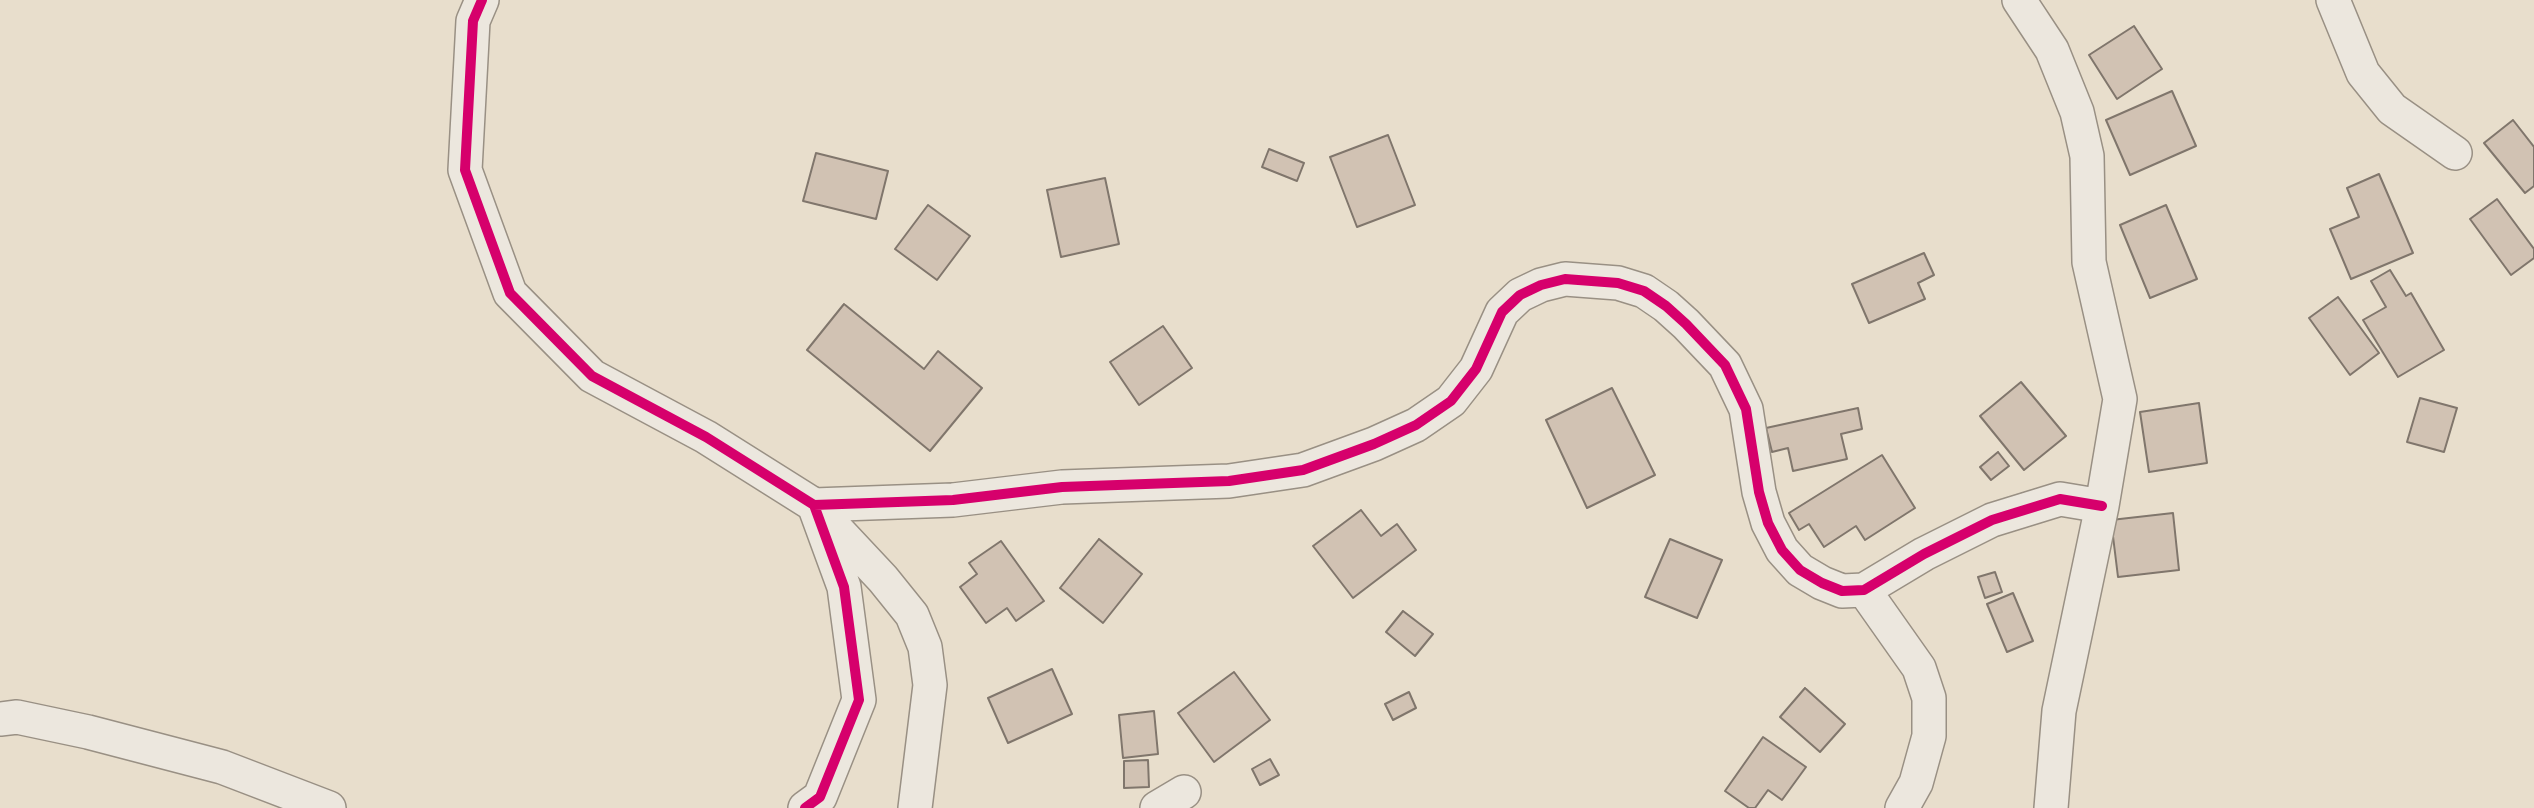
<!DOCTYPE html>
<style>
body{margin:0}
canvas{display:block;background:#e8decc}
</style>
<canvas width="2534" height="808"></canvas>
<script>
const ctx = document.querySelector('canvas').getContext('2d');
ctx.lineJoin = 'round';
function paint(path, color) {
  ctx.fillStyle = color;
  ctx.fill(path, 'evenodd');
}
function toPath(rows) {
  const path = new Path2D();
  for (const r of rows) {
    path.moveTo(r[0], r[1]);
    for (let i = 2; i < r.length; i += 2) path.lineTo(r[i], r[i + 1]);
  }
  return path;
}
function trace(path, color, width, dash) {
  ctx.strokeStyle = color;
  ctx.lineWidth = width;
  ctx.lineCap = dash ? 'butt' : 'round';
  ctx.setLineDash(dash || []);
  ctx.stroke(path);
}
const building = toPath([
 [2134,26,2162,69,2117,99,2089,55,2134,26],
 [2172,91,2196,146,2130,175,2106,120,2172,91],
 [2513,120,2534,147,2534,186,2525,193,2484,143,2513,120],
 [1388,135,1415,205,1357,227,1330,157,1388,135],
 [1269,149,1304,163,1297,181,1262,167,1269,149],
 [816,153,888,171,876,219,803,201,816,153],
 [2379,174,2413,253,2351,279,2330,229,2359,217,2347,188,2379,174],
 [1105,178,1119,244,1061,257,1047,190,1105,178],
 [2497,199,2534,249,2534,258,2511,275,2470,219,2497,199],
 [928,205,970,236,937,280,895,249,928,205],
 [2166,205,2197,279,2150,298,2120,225,2166,205],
 [1924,253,1934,275,1918,283,1925,299,1869,323,1852,284,1924,253],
 [2390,270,2406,296,2411,293,2444,350,2398,377,2363,320,2386,307,2371,281,2390,270],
 [2338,297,2379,353,2350,375,2309,318,2338,297],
 [844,304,924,369,938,351,982,388,930,451,807,350,844,304],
 [1163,326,1192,368,1139,405,1110,362,1163,326],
 [2021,382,2066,436,2024,470,1980,416,2021,382],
 [1612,388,1655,475,1587,508,1546,420,1612,388],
 [2420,398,2457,408,2444,452,2407,442,2420,398],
 [2199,403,2207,463,2149,472,2140,412,2199,403],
 [1858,408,1862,429,1841,434,1847,459,1793,471,1788,448,1772,452,1766,428,1858,408],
 [1998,452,2009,466,1991,480,1980,467,1998,452],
 [1882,455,1915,508,1865,540,1856,526,1824,547,1809,524,1799,530,1789,513,1882,455],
 [1361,510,1381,536,1397,524,1416,550,1353,598,1313,546,1361,510],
 [2173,513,2179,570,2118,577,2111,520,2173,513],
 [1099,539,1142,574,1103,623,1060,588,1099,539],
 [1670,539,1722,560,1697,618,1645,597,1670,539],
 [1001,541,1044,601,1016,621,1007,608,986,623,960,587,977,574,969,563,1001,541],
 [1995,572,2002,592,1985,598,1978,577,1995,572],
 [2013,593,2033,641,2007,652,1987,604,2013,593],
 [1403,611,1433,634,1415,656,1386,632,1403,611],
 [1052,669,1072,714,1008,743,988,698,1052,669],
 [1234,672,1270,720,1214,762,1178,713,1234,672],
 [1805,688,1845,724,1820,752,1780,717,1805,688],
 [1409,692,1416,708,1393,720,1385,704,1409,692],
 [1154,711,1158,754,1123,758,1119,715,1154,711],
 [1763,737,1806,767,1782,800,1768,790,1755,808,1749,808,1725,791,1763,737],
 [1270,759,1279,775,1260,785,1252,769,1270,759],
 [1148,760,1149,787,1124,788,1124,761,1148,760]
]);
paint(building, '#d1c2b3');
trace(building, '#80766c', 2);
const street = toPath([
 [482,0,473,21,465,170,510,293,592,376,706,437,814,505,844,587,859,700,820,797,805,808],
 [2019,0,2052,50,2077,112,2087,156,2089,262,2120,399,2102,506,2059,711,2051,808],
 [2333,0,2363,73,2392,109,2455,153],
 [814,505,953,500,1062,487,1229,481,1303,470,1374,444,1416,425,1451,401,1476,369,1502,312,1520,295,1541,285,1565,279,1618,283,1644,291,1666,306,1686,324,1725,365,1746,409,1759,492,1768,523,1782,550,1800,570,1822,583,1842,591,1864,590,1924,554,1992,520,2060,499,2102,506],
 [823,515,883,579,912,615,925,647,930,685,915,808],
 [1864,590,1919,668,1929,698,1929,736,1916,783,1902,808],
 [0,719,17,717,88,732,222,767,329,808],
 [1157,808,1184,792]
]);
trace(street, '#999084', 36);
trace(street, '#ece7de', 33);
trace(toPath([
 [482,0,473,21,465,170,510,293,592,376,706,437,814,505,844,587,859,700,820,797,805,808],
 [814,505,953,500,1062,487,1229,481,1303,470,1374,444,1416,425,1451,401,1476,369,1502,312,1520,295,1541,285,1565,279,1618,283,1644,291,1666,306,1686,324,1725,365,1746,409,1759,492,1768,523,1782,550,1800,570,1822,583,1842,591,1864,590,1924,554,1992,520,2060,499,2102,506]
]), '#d6006c', 10);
</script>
